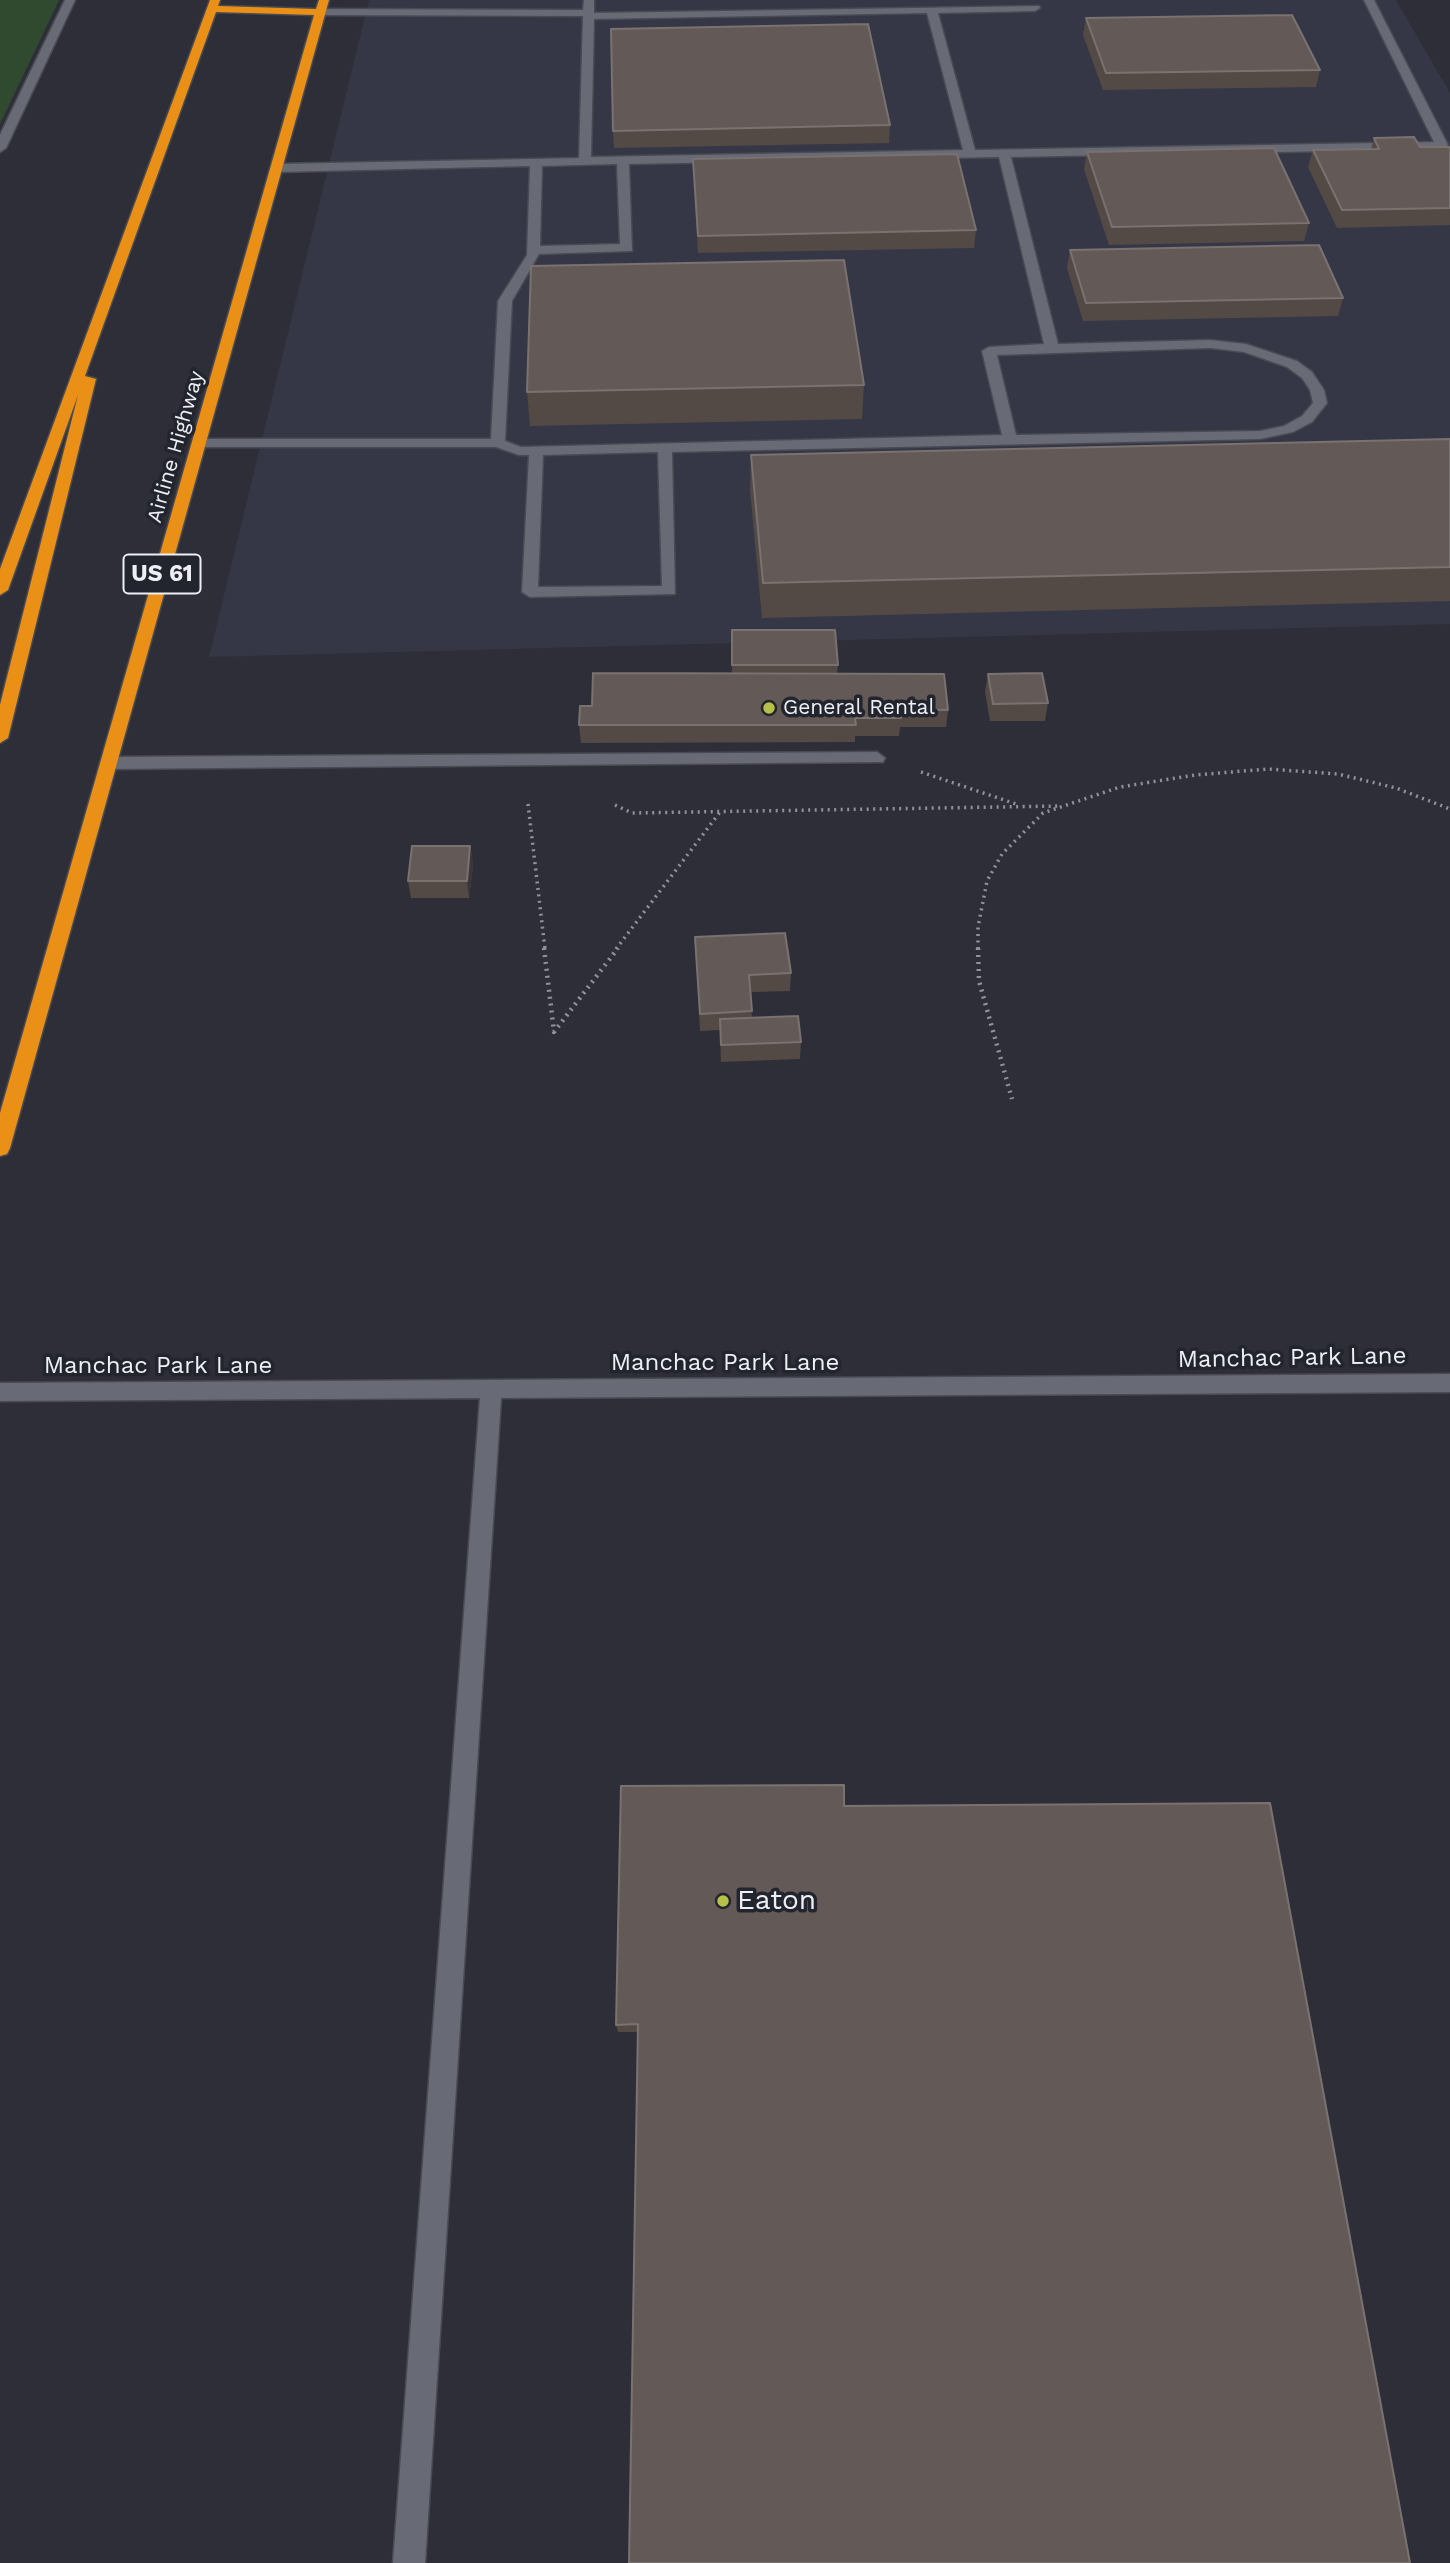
<!DOCTYPE html>
<style>
body{margin:0}
canvas{display:block;background:#2d2e38}
</style>
<canvas width="1450" height="2563"></canvas>
<script>
const ctx = document.querySelector('canvas').getContext('2d');
ctx.lineJoin = 'round';
function paint(path, color) {
  ctx.fillStyle = color;
  ctx.fill(path, 'evenodd');
}
function toPath(rows) {
  const path = new Path2D();
  for (const r of rows) {
    path.moveTo(r[0], r[1]);
    for (let i = 2; i < r.length; i += 2) path.lineTo(r[i], r[i + 1]);
  }
  return path;
}
function trace(path, color, width, dash) {
  ctx.strokeStyle = color;
  ctx.lineWidth = width;
  ctx.lineCap = dash ? 'butt' : 'round';
  ctx.setLineDash(dash || []);
  ctx.stroke(path);
}
function drawText(font, color, halo, rows, align = 'center') {
  ctx.font = font + ' "Work Sans",sans-serif';
  ctx.lineWidth = 7;
  ctx.setLineDash([]);
  ctx.textBaseline = 'middle';
  ctx.strokeStyle = halo;
  ctx.fillStyle = color;
  for (const [text, x, y, turn = 0] of rows) {
    ctx.save();
    ctx.translate(x, y);
    ctx.rotate((+turn || 0) * Math.PI / 180);
    ctx.textAlign = isNaN(turn) ? turn : align;
    if (halo) ctx.strokeText(text, 0, 0);
    ctx.fillText(text, 0, 0);
    ctx.restore();
  }
}
paint(toPath([
 [369,0,1396,0,1450,93,1450,624,209,657]
]), '#353746');
paint(toPath([
 [0,0,59,0,0,124]
]), '#304a30');
const lane = toPath([
 [65,0,75,0,6,148,0,152,0,135,65,0],
 [584,0,594,0,594,13,1039,6,1040,8,1035,11,938,13,975,150,1434,142,1364,0,1374,0,1448,145,1442,149,1011,157,1058,344,1210,340,1246,344,1297,361,1312,372,1324,390,1327,403,1312,422,1293,432,1260,439,672,452,675,594,530,597,522,592,529,455,519,455,496,447,199,447,192,443,199,439,491,439,498,301,527,255,530,166,278,172,272,168,278,164,579,158,583,16,321,15,316,12,321,9,583,10,584,0],
 [927,13,963,150,591,157,594,19,927,13],
 [999,157,1044,344,989,347,982,351,1002,435,521,447,505,441,512,301,539,254,632,251,629,164,999,157],
 [617,164,620,244,540,246,542,166,617,164],
 [1210,348,1244,352,1287,367,1302,378,1310,390,1313,403,1302,416,1284,426,1260,431,1016,435,997,355,1210,348],
 [658,452,662,586,538,587,543,455,658,452],
 [877,752,885,758,883,762,108,769,100,763,108,757,877,752],
 [1450,1374,1450,1392,501,1398,425,2563,393,2563,480,1398,0,1401,0,1383,1450,1374]
]);
const highway = toPath([
 [210,0,220,0,218,6,316,9,319,0,329,0,10,1148,7,1154,0,1156,0,1113,314,15,216,12,85,376,96,379,8,738,0,743,0,705,78,395,8,590,0,595,0,569,210,0]
]);
trace(lane, '#494a52', 3);
trace(highway, '#494a52', 3);
trace(toPath([
 [921,772,1019,805],
 [528,804,545,949],
 [615,805,632,813,1060,806],
 [616,949,720,812],
 [978,949,978,927,987,881,1002,854,1043,813,1120,787,1195,775,1268,769,1338,774,1396,788,1450,809]
]), '#91929a', 3.5, [2, 4.5]);
trace(toPath([
 [544,948,554,1032,618,948],
 [978,948,979,981,1012,1099]
]), '#91929a', 4.5, [2, 5]);
paint(lane, '#686a75');
paint(highway, '#ea9017');
paint(toPath([
 [1086,18,1320,70,1316,87,1103,90,1083,35],
 [890,125,889,143,614,148,613,131],
 [1374,138,1420,147,1450,148,1450,225,1337,228,1308,167,1313,150,1371,149],
 [1087,152,1309,223,1304,241,1109,245,1084,169],
 [693,159,976,230,974,248,698,253],
 [1070,250,1343,298,1338,316,1083,321,1067,268],
 [864,385,862,419,530,426,527,392],
 [1450,439,1450,601,762,618,750,490,751,455],
 [732,630,838,665,837,673,948,710,946,727,900,727,899,736,855,736,855,742,581,743,579,725,732,673],
 [988,674,1048,703,1045,721,990,721,985,692],
 [470,846,473,864,469,898,411,898,408,881],
 [695,937,791,973,790,991,750,992,752,1017,801,1042,800,1059,721,1062,720,1030,700,1031],
 [844,1785,637,2032,618,2032,616,2025]
]), '#534945');
paint(toPath([
 [470,846,473,864,469,898,467,881]
]), '#3d3638');
const building = toPath([
 [1292,15,1320,70,1106,73,1086,18,1292,15],
 [868,24,890,125,613,131,611,29,868,24],
 [1414,137,1420,147,1449,147,1450,148,1450,208,1342,210,1313,150,1379,149,1374,138,1414,137],
 [1274,148,1309,223,1112,227,1087,152,1274,148],
 [957,154,976,230,698,236,693,159,957,154],
 [1319,245,1343,298,1086,303,1070,250,1319,245],
 [844,260,864,385,527,392,531,266,844,260],
 [1450,439,1450,567,763,583,751,455,1450,439],
 [732,630,835,630,838,665,732,665,732,630],
 [593,673,944,674,948,710,901,709,901,718,855,718,856,725,579,725,580,706,592,706,593,673],
 [1042,673,1048,703,993,704,988,674,1042,673],
 [412,846,470,846,467,881,408,881,412,846],
 [785,933,791,973,749,975,752,1011,700,1014,695,937,785,933],
 [798,1016,801,1042,721,1045,720,1019,798,1016],
 [844,1785,844,1806,1270,1803,1410,2563,629,2563,638,2024,616,2025,621,1786,844,1785]
]);
paint(building, '#635a58');
trace(building, '#797271', 2);
for (const [x, y, r, color] of [
 [769,708,7,"#b6c148"],
 [723,1901,7,"#b6c148"]
]) {
  const dot = new Path2D();
  dot.arc(x, y, r, 0, 2 * Math.PI);
  ctx.fillStyle = color;
  ctx.fill(dot);
  trace(dot, '#23252e', 2.5);
}
drawText('21px', '#eeeff5', '#23252e', [
 ["Airline Highway",176,447,-74]
]);
drawText('21px', '#eeeff5', '#23252e', [
 ["General Rental",783,708]
], 'left');
for (const [x, y, w] of [
 [162,574,77]
]) {
  const box = new Path2D();
  box.roundRect(x - w / 2, y - 19.5, w, 39, 5);
  ctx.fillStyle = '#23252e';
  ctx.fill(box);
  trace(box, '#eeeff5', 2);
}
drawText('bold 23px', '#eeeff5', null, [
 ["US 61",162,574]
]);
drawText('24px', '#eeeff5', '#23252e', [
 ["Manchac Park Lane",1292,1358,-1],
 ["Manchac Park Lane",725,1363],
 ["Manchac Park Lane",158,1366]
]);
drawText('28px', '#eeeff5', '#23252e', [
 ["Eaton",737,1901]
], 'left');
</script>
